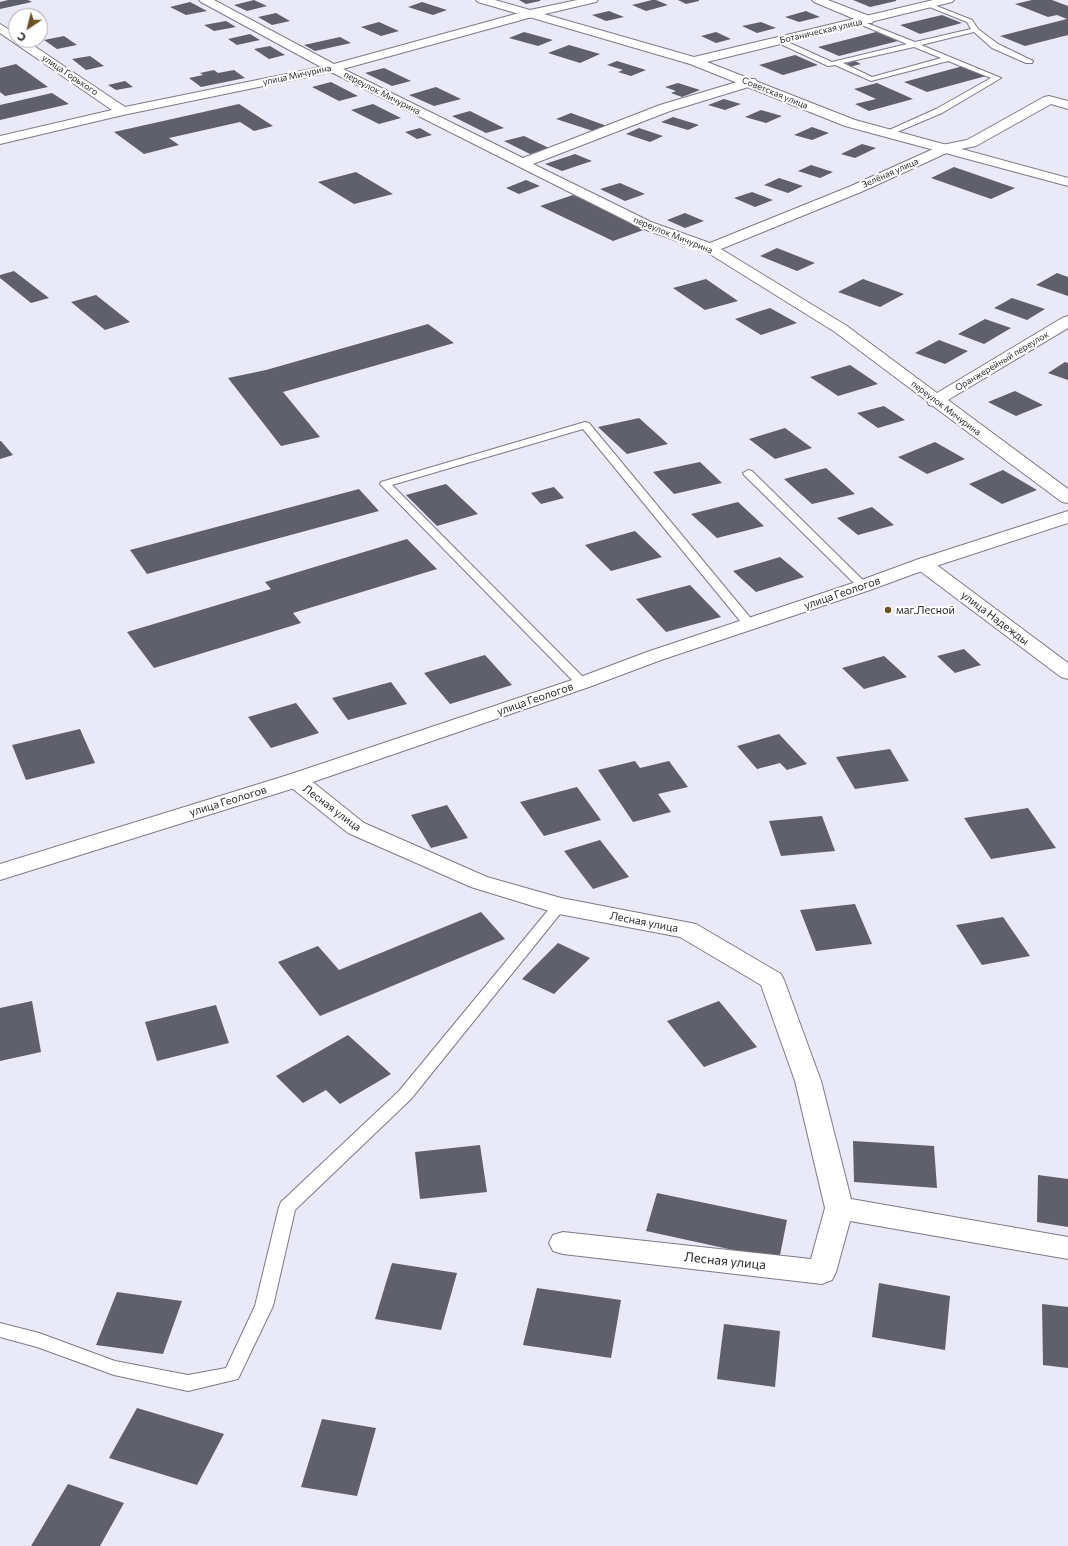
<!DOCTYPE html>
<meta charset="utf-8">
<style>
body{margin:0}
#map{position:relative;width:1068px;height:1546px;overflow:hidden;background:#eae9f8;font-family:Commissioner,sans-serif}
canvas{display:block}
.north{position:absolute;left:8px;top:8px;width:40px;height:40px;box-sizing:border-box;background:#fff;border:1px solid #aaa9ac;border-radius:50%;rotate:215deg;font-size:11px;font-weight:700;line-height:16px;text-align:center;color:#2a292f}
.north::after{content:'';display:block;margin:auto;width:14px;height:18px;background:#6b5123;clip-path:polygon(50% 0,100% 100%,50% 72%,0 100%)}
</style>
<div id="map">
<canvas width="1068" height="1546"></canvas>
<div class="north">С</div>
</div>
<script>
const ctx = document.querySelector('canvas').getContext('2d');
ctx.lineJoin = 'round';
function paint(path, color) {
  ctx.fillStyle = color;
  ctx.fill(path, 'evenodd');
}
function toPath(rows) {
  const path = new Path2D();
  for (const r of rows) {
    path.moveTo(r[0], r[1]);
    for (let i = 2; i < r.length; i += 2) path.lineTo(r[i], r[i + 1]);
  }
  return path;
}
function trace(path, color, width, dash) {
  ctx.strokeStyle = color;
  ctx.lineWidth = width;
  ctx.lineCap = dash ? 'butt' : 'round';
  ctx.setLineDash(dash || []);
  ctx.stroke(path);
}
function drawText(font, color, halo, rows, align = 'center') {
  ctx.font = font + ' Commissioner,sans-serif';
  ctx.lineWidth = 4;
  ctx.setLineDash([]);
  ctx.textBaseline = 'middle';
  ctx.strokeStyle = halo;
  ctx.fillStyle = color;
  for (const [text, x, y, turn = 0] of rows) {
    ctx.save();
    ctx.translate(x, y);
    ctx.rotate((+turn || 0) * Math.PI / 180);
    ctx.textAlign = isNaN(turn) ? turn : align;
    if (halo) ctx.strokeText(text, 0, 0);
    ctx.fillText(text, 0, 0);
    ctx.restore();
  }
}
paint(toPath([
 [8,0,28,0,32,2,0,9,0,2],
 [254,0,267,6,247,11,234,5],
 [519,0,540,0,540,1,526,4],
 [652,0,656,0,668,5,646,11,632,5],
 [678,0,699,0,699,1,686,4],
 [853,0,896,0,896,1,870,7],
 [1032,0,1052,0,1068,6,1068,35,1025,46,1000,36,1067,19,1057,15,1048,17,1015,4],
 [190,2,207,11,186,15,170,7],
 [422,2,447,10,433,15,408,7],
 [609,11,624,17,606,21,592,15],
 [806,11,820,17,799,22,785,17],
 [276,13,290,21,272,25,258,17],
 [942,15,962,23,920,34,900,25],
 [226,21,236,27,214,31,204,25],
 [379,22,399,31,381,36,361,27],
 [761,22,776,28,757,33,742,26],
 [524,32,553,40,538,46,509,38],
 [716,32,731,39,716,43,701,36],
 [876,32,898,41,839,56,818,47],
 [250,34,260,40,237,45,228,39],
 [64,36,77,45,57,49,44,40],
 [340,37,351,43,315,51,304,45],
 [569,45,600,54,580,63,548,53],
 [270,46,285,55,269,59,254,49],
 [795,55,818,65,783,75,759,65],
 [90,56,104,66,86,70,72,59],
 [617,61,646,70,631,76,618,72,623,70,607,65],
 [855,61,861,64,849,67,842,65],
 [16,64,48,87,5,96,0,92,0,68],
 [963,66,986,76,927,92,904,82],
 [384,68,411,81,392,86,365,73],
 [214,70,218,73,234,70,245,78,201,87,189,78,203,75,200,73],
 [125,81,133,87,116,90,108,85],
 [331,82,358,96,339,101,312,87],
 [678,83,700,90,682,97,671,93,676,91,665,87],
 [877,83,913,99,869,111,855,104,876,99,854,89],
 [436,87,461,99,434,106,409,95],
 [52,93,69,104,0,120,0,105],
 [724,99,741,104,725,110,708,105],
 [239,104,273,126,254,131,240,122,169,138,179,145,144,154,114,132],
 [373,104,401,118,379,124,351,110],
 [761,110,782,116,766,123,745,117],
 [470,111,504,128,486,133,452,116],
 [571,113,607,126,593,131,556,119],
 [673,117,699,125,688,130,661,122],
 [812,127,829,133,812,140,794,135],
 [420,128,432,135,417,139,405,132],
 [639,128,663,136,650,142,626,134],
 [524,136,549,148,530,154,504,141],
 [862,144,876,148,855,158,841,154],
 [575,154,592,161,562,171,545,164],
 [811,165,833,172,820,178,798,171],
 [954,167,1015,188,991,199,931,178],
 [356,172,393,194,354,204,318,182],
 [779,178,803,186,788,193,764,185],
 [526,180,540,186,519,194,506,188],
 [620,183,645,194,625,201,600,189],
 [752,192,773,200,755,207,734,198],
 [573,195,646,229,613,241,540,206],
 [685,213,704,221,685,228,667,220],
 [777,248,815,263,797,271,760,256],
 [14,271,49,298,31,303,0,278,0,275],
 [1057,273,1068,277,1068,296,1036,285],
 [706,279,738,301,705,310,673,288],
 [863,279,904,294,880,307,838,292],
 [96,295,130,322,105,330,71,302],
 [1012,298,1045,309,1027,320,994,308],
 [770,308,797,323,761,335,735,319],
 [985,319,1011,328,984,344,958,334],
 [428,324,454,343,283,392,320,437,281,446,228,378,266,370],
 [939,340,968,351,945,364,915,353],
 [1065,362,1068,363,1068,380,1048,373],
 [850,365,878,384,838,396,810,377],
 [1015,391,1043,405,1016,416,988,402],
 [884,406,905,420,878,428,857,413],
 [639,418,668,444,627,454,598,427],
 [785,428,812,448,775,459,749,439],
 [0,441,1,441,13,455,0,459],
 [935,442,965,459,927,474,898,457],
 [700,462,722,483,674,494,653,472],
 [826,468,855,494,812,504,784,479],
 [1003,470,1037,490,1002,504,969,484],
 [446,484,478,514,437,526,406,495],
 [554,487,564,498,541,504,531,493],
 [359,489,379,511,147,574,130,550],
 [738,502,764,526,717,538,691,514],
 [872,507,894,525,858,535,837,518],
 [635,531,662,557,611,571,585,545],
 [407,539,437,569,293,613,301,623,154,668,127,632,271,589,265,582],
 [780,557,804,577,756,592,733,571],
 [690,585,721,617,666,632,636,599],
 [964,649,981,665,955,673,937,656],
 [485,655,512,685,450,704,424,673],
 [884,656,907,677,864,689,842,668],
 [391,682,407,704,348,720,332,698],
 [296,703,319,733,271,748,248,717],
 [80,729,95,763,26,780,12,745],
 [779,734,807,764,787,770,780,763,757,769,737,746],
 [890,749,909,781,855,789,836,757],
 [635,761,640,768,669,761,688,787,658,794,671,812,633,822,598,770],
 [577,787,601,820,544,836,520,802],
 [447,805,468,838,431,848,411,815],
 [1028,808,1056,848,991,859,964,818],
 [822,816,835,851,781,856,769,821],
 [600,840,629,877,593,889,564,851],
 [855,904,872,944,816,951,800,910],
 [481,912,505,939,320,1016,278,962,318,946,339,970],
 [1003,917,1030,956,982,965,956,925],
 [558,943,590,958,554,994,522,979],
 [32,1001,41,1052,0,1061,0,1008],
 [719,1001,757,1047,704,1067,667,1021],
 [216,1005,229,1043,157,1061,145,1022],
 [348,1035,391,1074,340,1104,326,1090,303,1103,276,1076],
 [853,1141,934,1146,937,1188,854,1182],
 [480,1145,487,1192,420,1199,415,1152],
 [1038,1175,1068,1179,1068,1227,1037,1222],
 [657,1193,787,1220,779,1260,646,1231],
 [392,1263,457,1273,441,1330,375,1319],
 [879,1283,950,1296,945,1350,872,1337],
 [537,1288,621,1300,611,1358,523,1345],
 [117,1292,182,1301,163,1354,96,1345],
 [1042,1304,1068,1307,1068,1368,1043,1365],
 [724,1324,780,1331,775,1387,717,1379],
 [137,1408,224,1434,197,1485,109,1458],
 [322,1419,376,1428,357,1496,301,1487],
 [68,1484,124,1503,100,1546,31,1546]
]), '#605f6c');
const service = toPath([
 [929,3,972,20,978,29,998,44,1033,61,1032,63,1026,63,992,48,974,32,921,45,1001,78,942,113,890,135,887,135,887,131,936,109,991,78,948,61,871,81,835,65,828,66,774,41,778,39,781,39,832,62,907,44,857,23,857,21,859,20,915,42,971,29,967,22,927,6,927,4,929,3],
 [914,47,941,58,872,77,843,63,914,47],
 [585,422,589,423,753,621,755,624,753,627,745,627,583,429,392,485,586,680,588,683,586,686,578,686,380,484,381,482,585,422],
 [748,470,752,471,867,584,869,586,867,588,859,588,744,475,743,473,748,470],
 [559,901,564,903,566,906,564,909,411,1099,295,1210,273,1306,238,1379,188,1391,114,1375,37,1347,0,1337,0,1323,39,1333,115,1361,188,1375,226,1368,255,1306,279,1207,281,1202,399,1091,554,903,559,901]
]);
const minor = toPath([
 [199,0,214,0,334,64,530,10,577,0,598,0,596,2,532,17,343,69,523,158,660,105,747,79,755,79,757,82,755,85,670,111,533,164,651,222,710,243,851,186,942,145,967,140,1044,97,1049,96,1068,101,1068,109,1051,104,976,146,951,151,861,192,721,249,847,326,937,393,1062,318,1068,316,1068,328,948,400,1068,489,1068,503,1062,502,933,406,929,405,927,401,835,332,705,251,641,228,331,72,123,115,0,144,0,136,112,110,0,33,0,24,16,34,16,40,25,40,125,107,321,67,201,2,199,0],
 [812,0,828,0,872,17,874,20,872,23,864,23,814,2,812,0],
 [923,558,930,560,1068,663,1068,679,1061,677,916,568,913,564,916,560,923,558],
 [296,773,304,775,364,823,487,877,561,898,696,924,781,974,784,980,821,1081,851,1199,1068,1237,1068,1259,850,1221,836,1272,832,1280,822,1284,563,1254,553,1251,549,1243,553,1235,563,1232,811,1259,825,1208,795,1081,761,985,680,937,559,914,471,887,348,833,288,785,285,780,288,775,296,773]
]);
const tertiary = toPath([
 [476,0,495,0,694,57,933,0,954,0,952,2,707,62,855,120,1068,178,1068,186,845,126,690,64,478,2,476,0],
 [1068,511,1068,523,930,568,870,590,661,660,589,687,304,785,0,880,0,864,288,775,575,679,647,652,856,582,916,560,1068,511]
]);
trace(service, '#7b7a87', 2);
trace(minor, '#7b7a87', 2);
trace(tertiary, '#7b7a87', 2);
paint(service, '#fff');
paint(minor, '#fff');
paint(tertiary, '#fff');
for (const [x, y, r, color] of [
 [888,610,4,"#6b5123"]
]) {
  const dot = new Path2D();
  dot.arc(x, y, r, 0, 2 * Math.PI);
  ctx.fillStyle = color;
  ctx.fill(dot);
  trace(dot, '#fff', 1.5);
}
drawText('9px', '#2a292f', '#fff', [
 ["Ботаническая улица",821,31,-13],
 ["улица Горького",70,75,34],
 ["улица Мичурина",297,75,-12],
 ["переулок Мичурина",382,93,27],
 ["Советская улица",775,93,22],
 ["Зелёная улица",890,173,-24],
 ["переулок Мичурина",673,235,22],
 ["Оранжерейный переулок",1002,361,-31],
 ["переулок Мичурина",946,408,37]
]);
drawText('11px', '#2a292f', '#fff', [
 ["улица Геологов",842,593,-19],
 ["улица Надежды",995,618,37],
 ["улица Геологов",535,699,-19],
 ["улица Геологов",228,801,-17],
 ["Лесная улица",332,808,37],
 ["Лесная улица",644,922,11]
]);
drawText('11px', '#2a292f', '#fff', [
 ["маг.Лесной",896,610]
], 'left');
drawText('13px', '#2a292f', '#fff', [
 ["Лесная улица",725,1261,6]
]);
</script>
